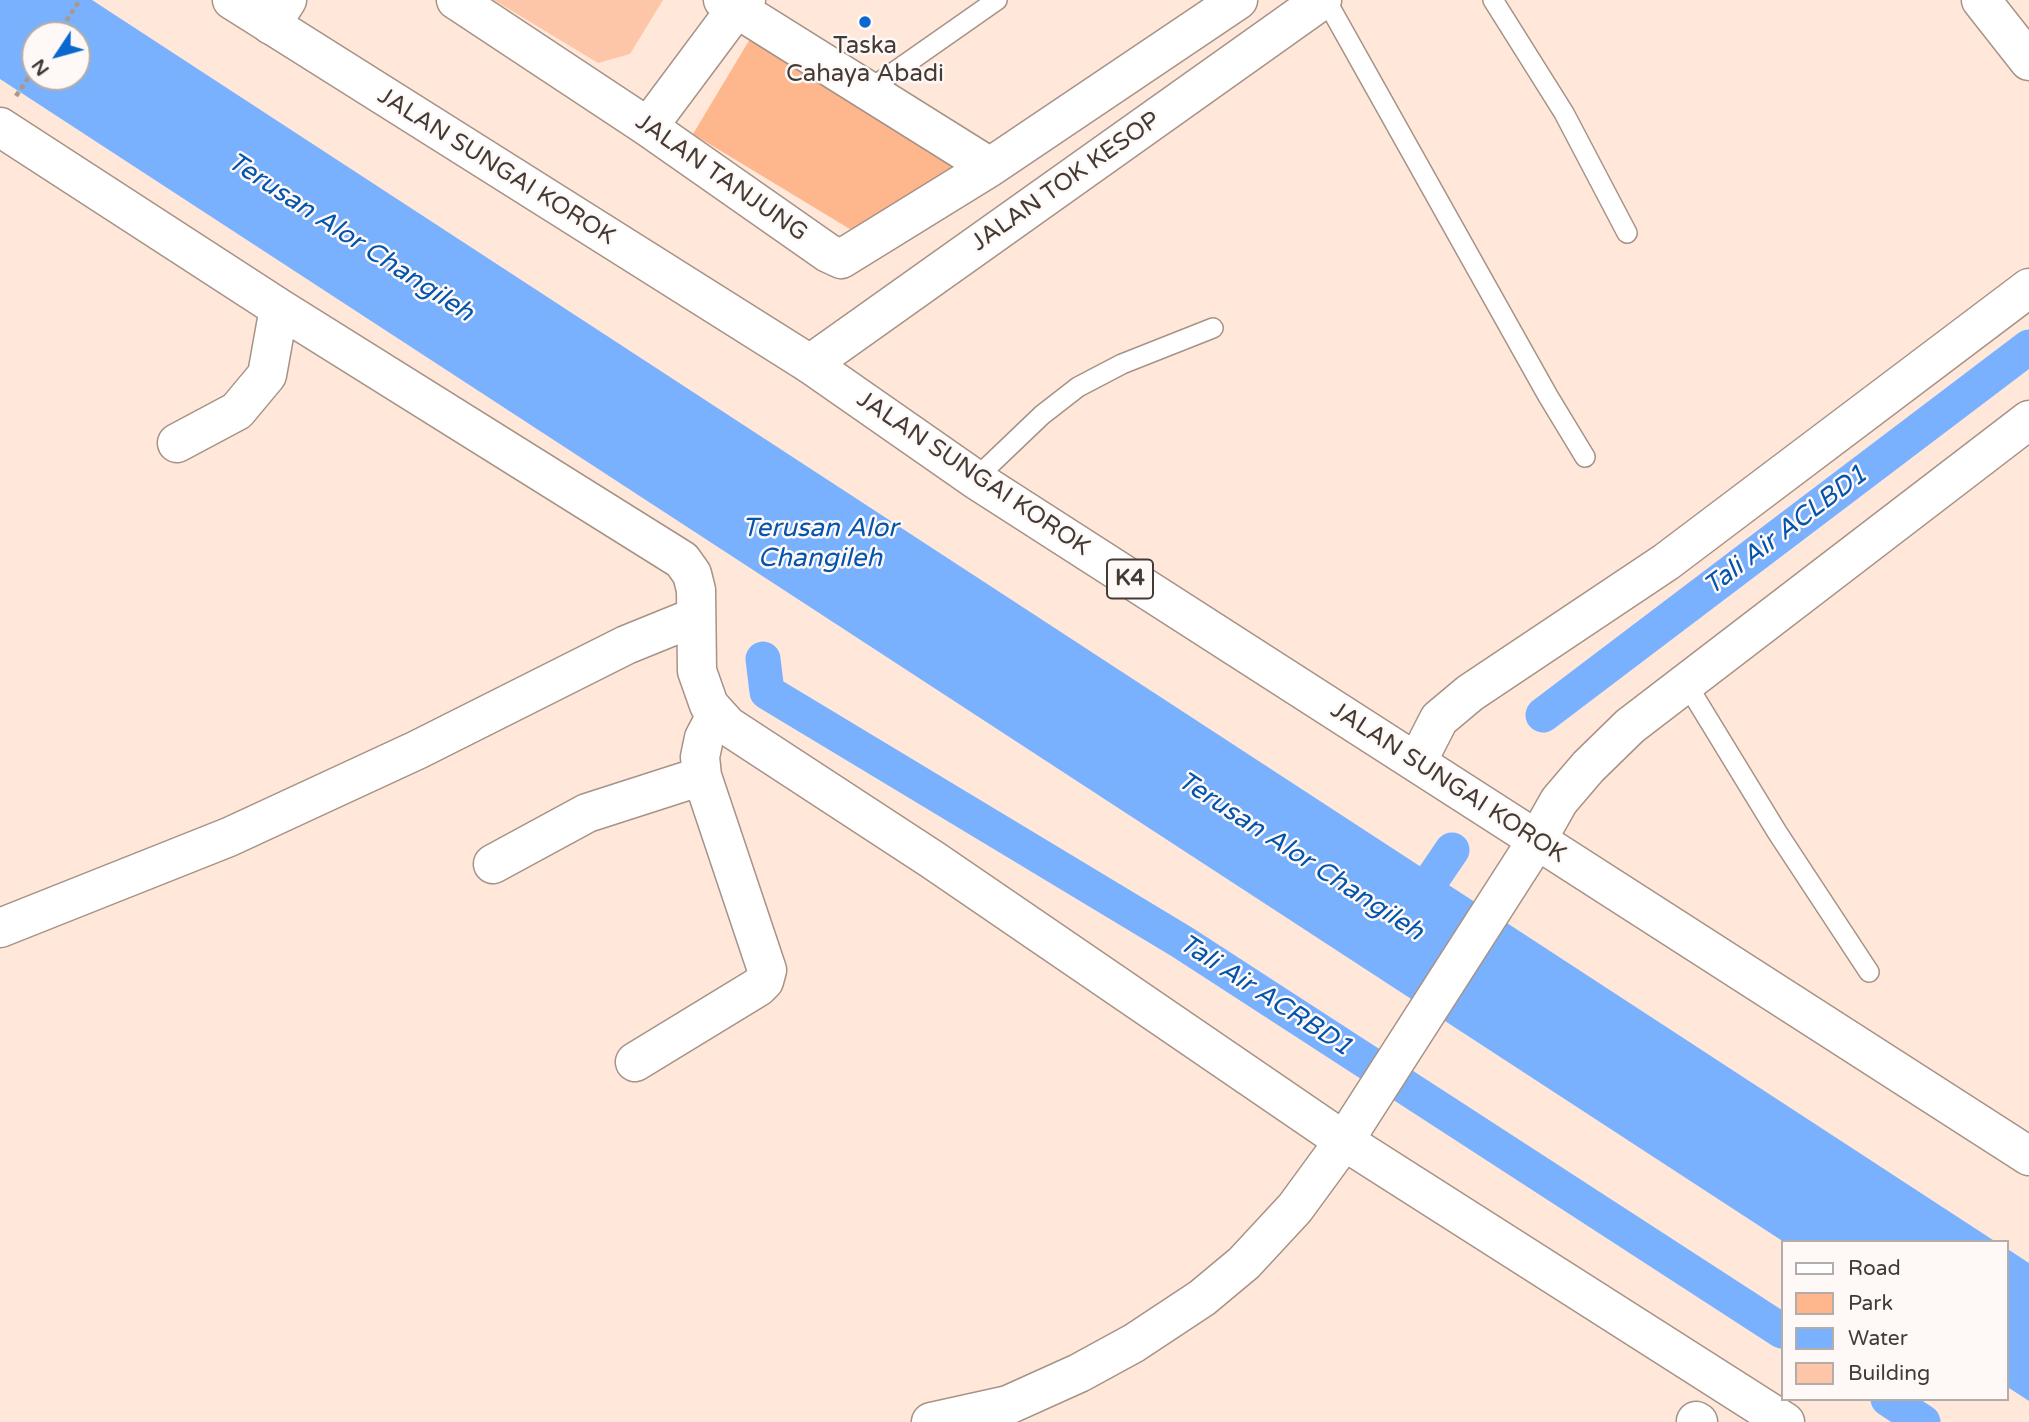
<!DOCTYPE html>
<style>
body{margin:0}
#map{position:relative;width:2029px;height:1422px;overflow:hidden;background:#ffe7da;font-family:"Varela Round",sans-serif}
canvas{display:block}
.legend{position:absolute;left:1781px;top:1240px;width:228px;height:161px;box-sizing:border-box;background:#fef9f6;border:2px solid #b3ada9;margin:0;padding:9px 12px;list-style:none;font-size:21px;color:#433a35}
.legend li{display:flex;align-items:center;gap:14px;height:35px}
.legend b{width:35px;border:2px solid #b3ada9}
.north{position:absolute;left:21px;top:21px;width:70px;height:70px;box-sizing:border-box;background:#fef9f6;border:2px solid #b3ada9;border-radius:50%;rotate:234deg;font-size:19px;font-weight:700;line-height:28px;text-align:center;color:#433a35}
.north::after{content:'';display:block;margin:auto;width:24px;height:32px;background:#0868d0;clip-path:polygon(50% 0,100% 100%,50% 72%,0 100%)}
</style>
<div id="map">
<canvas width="2029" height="1422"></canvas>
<ul class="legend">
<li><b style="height:9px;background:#fff"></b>Road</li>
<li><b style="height:19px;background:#feb68d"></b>Park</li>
<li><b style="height:19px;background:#79b1fe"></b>Water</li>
<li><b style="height:19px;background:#fec6a8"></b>Building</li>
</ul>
<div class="north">N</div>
</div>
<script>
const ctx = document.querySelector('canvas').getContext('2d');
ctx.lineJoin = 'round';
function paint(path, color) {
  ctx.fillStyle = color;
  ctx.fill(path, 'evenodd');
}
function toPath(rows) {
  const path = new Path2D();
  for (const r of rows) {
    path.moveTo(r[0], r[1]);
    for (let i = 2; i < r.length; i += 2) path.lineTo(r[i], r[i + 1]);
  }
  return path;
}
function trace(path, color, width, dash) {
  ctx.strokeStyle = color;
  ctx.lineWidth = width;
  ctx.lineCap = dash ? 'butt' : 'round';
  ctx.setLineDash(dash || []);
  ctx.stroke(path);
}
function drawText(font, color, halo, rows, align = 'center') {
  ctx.font = font + ' "Varela Round",sans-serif';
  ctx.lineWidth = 5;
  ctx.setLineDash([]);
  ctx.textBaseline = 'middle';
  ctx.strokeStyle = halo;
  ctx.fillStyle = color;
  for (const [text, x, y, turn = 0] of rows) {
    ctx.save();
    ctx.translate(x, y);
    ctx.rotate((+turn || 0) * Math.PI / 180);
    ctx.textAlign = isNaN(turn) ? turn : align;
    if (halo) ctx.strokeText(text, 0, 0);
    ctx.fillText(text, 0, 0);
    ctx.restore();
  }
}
paint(toPath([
 [753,34,974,167,858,234,693,134]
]), '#feb68d');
paint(toPath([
 [0,0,92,0,1996,1242,1784,1242,0,79],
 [35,35,77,35,77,77,35,77],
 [2006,1248,2029,1263,2029,1401,2006,1386]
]), '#79b1fe');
trace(toPath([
 [763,659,767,692,1182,942,1782,1331],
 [1543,715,2029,347],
 [1408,915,1452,850],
 [1888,1399,1923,1422]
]), '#79b1fe', 35);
paint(toPath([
 [494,0,663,0,630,54,598,63]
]), '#fec6a8');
const service = toPath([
 [1326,0,1548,396,1585,457],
 [1493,0,1564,113,1627,233],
 [867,91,997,0],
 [975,479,1042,415,1078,387,1122,364,1213,328],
 [1686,683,1777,832,1869,972]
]);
const minor = toPath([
 [456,0,648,127,828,253,841,259,990,167],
 [723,0,990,167,1238,0],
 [1981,0,2029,61],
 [271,25,287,0],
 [0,127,279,308,682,560,692,574,696,590,697,671,709,705,728,726,933,860,1344,1141,1785,1422],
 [648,127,736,9,746,0],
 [177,443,237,411,267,375,279,308],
 [1417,762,1439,719,1470,693,1666,562,2029,288],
 [1537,840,1559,801,1588,767,1630,726,2029,420],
 [493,864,587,813,702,776],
 [0,928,229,837,417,750,626,645,695,617],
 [635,1062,758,987,764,981,767,970,702,776,700,757,704,738,716,715],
 [1696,1421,1698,1422]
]);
const tertiary = toPath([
 [810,364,1322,0],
 [931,1422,1008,1405,1079,1373,1134,1343,1202,1298,1244,1263,1295,1208,1344,1141,1537,840]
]);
const primary = toPath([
 [232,0,810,364,975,479,2029,1156]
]);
trace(service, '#a79286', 22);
trace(minor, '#a79286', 41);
trace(tertiary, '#a79286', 41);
trace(primary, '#a79286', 41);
trace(toPath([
 [57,35,80,0],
 [16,96,35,68]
]), '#a9988f', 4.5, [5, 3.5]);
trace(service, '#fff', 19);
trace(minor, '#fff', 38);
trace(tertiary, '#fff', 38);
trace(primary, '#fff', 38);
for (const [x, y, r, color] of [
 [865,22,7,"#0868d0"]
]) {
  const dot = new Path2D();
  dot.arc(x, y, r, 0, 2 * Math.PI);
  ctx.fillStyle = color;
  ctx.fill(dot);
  trace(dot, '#fef9f6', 2.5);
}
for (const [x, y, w] of [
 [1130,579,46]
]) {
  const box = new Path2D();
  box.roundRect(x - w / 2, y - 19.5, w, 39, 5);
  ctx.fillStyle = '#fef9f6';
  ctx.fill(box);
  trace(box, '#433a35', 2);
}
drawText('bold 23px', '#433a35', null, [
 ["K4",1130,579]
]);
drawText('24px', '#433a35', '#fef9f6', [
 ["Taska",865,47],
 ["Cahaya Abadi",865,75]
]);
drawText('24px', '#433a35', '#fef9f6', [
 ["JALAN SUNGAI KOROK",496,167,32],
 ["JALAN TANJUNG",721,178,35],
 ["JALAN TOK KESOP",1066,182,-35],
 ["JALAN SUNGAI KOROK",973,474,34],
 ["JALAN SUNGAI KOROK",1448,783,33]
]);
drawText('italic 26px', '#0354ac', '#fef9f6', [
 ["Terusan Alor Changileh",350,238,33],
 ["Terusan Alor",820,529],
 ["Changileh",820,559],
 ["Tali Air ACLBD1",1786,531,-37],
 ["Terusan Alor Changileh",1300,857,33],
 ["Tali Air ACRBD1",1265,996,33]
]);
</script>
